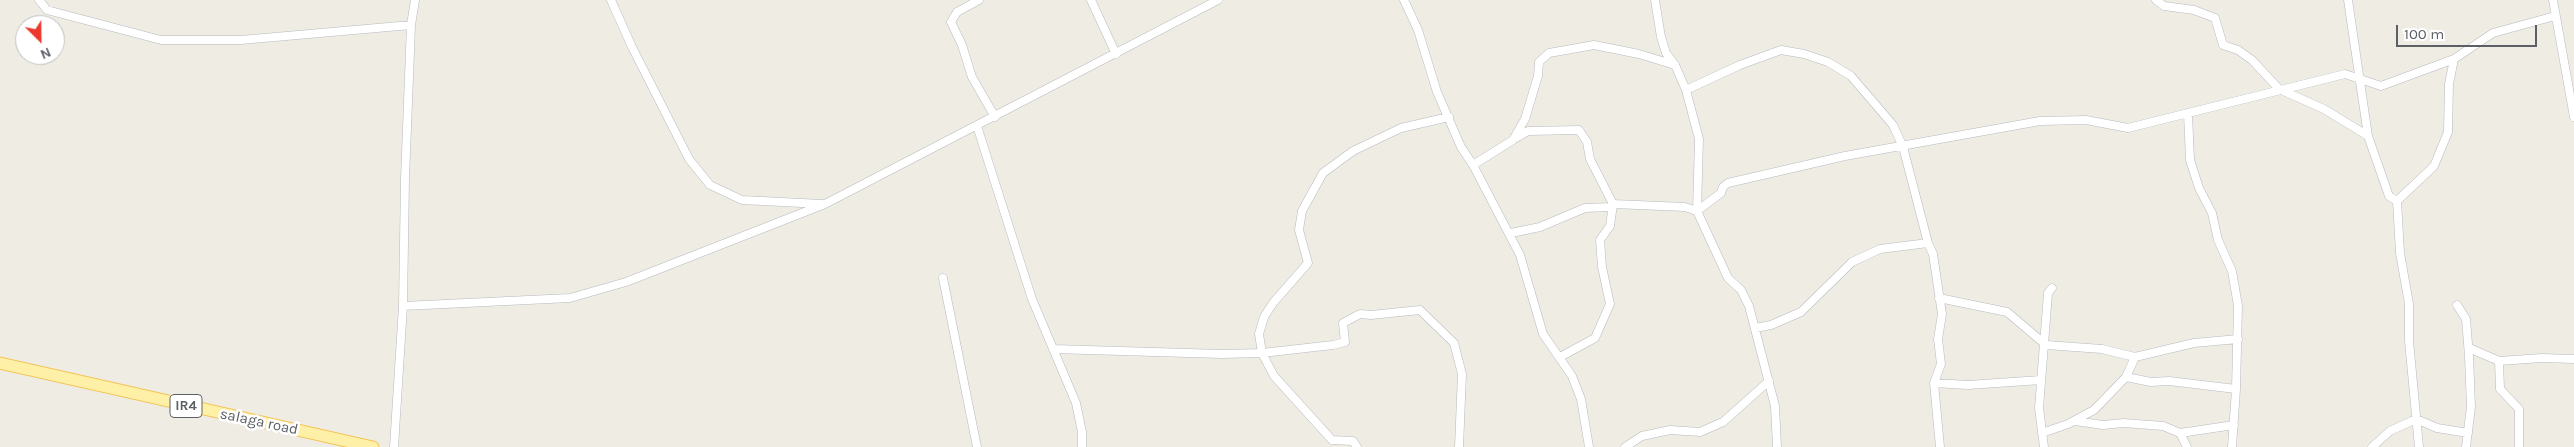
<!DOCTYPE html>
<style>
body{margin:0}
#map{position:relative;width:2574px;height:447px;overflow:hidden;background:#efece4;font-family:Karla,sans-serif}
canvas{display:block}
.north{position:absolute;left:15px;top:15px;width:50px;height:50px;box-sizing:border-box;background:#fff;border:1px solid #bebfc1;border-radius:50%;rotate:157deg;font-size:14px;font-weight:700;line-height:20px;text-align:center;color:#5c6065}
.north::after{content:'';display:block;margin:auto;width:18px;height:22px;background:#ec392d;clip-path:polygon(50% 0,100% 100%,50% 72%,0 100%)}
.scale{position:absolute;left:2396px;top:25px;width:141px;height:22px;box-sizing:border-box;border:2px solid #5c6065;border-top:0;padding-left:6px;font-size:15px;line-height:18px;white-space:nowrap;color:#5c6065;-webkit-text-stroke:4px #fff;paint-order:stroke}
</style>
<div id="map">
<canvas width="2574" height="447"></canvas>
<div class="north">N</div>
<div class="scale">100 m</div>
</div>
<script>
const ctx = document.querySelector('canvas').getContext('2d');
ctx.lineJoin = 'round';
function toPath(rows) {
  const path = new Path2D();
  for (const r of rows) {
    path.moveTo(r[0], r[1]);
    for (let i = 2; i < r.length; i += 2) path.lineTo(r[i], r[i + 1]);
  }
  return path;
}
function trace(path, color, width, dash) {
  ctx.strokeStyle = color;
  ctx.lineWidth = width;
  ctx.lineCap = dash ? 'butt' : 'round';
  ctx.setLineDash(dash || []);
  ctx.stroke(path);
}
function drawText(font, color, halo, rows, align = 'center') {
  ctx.font = font + ' Karla,sans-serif';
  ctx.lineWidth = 5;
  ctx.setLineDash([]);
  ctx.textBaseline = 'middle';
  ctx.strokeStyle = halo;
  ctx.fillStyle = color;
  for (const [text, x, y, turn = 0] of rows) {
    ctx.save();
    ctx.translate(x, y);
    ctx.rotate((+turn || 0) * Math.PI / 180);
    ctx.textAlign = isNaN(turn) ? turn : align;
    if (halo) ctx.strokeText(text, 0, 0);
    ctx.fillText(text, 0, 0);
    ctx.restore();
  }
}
const minor = toPath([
 [39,0,47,10,161,40,241,40,411,25],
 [611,0,632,47,689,159,710,185,742,200,822,204],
 [979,0,957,12,951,22,962,45,972,77,995,117],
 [1091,0,1116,54],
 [1404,0,1418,30,1437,92,1461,147,1473,165,1520,255,1543,334,1572,376,1581,399,1589,447],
 [1655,0,1661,37,1666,53,1675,65,1686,90,1699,139,1697,211,1728,278,1741,290,1749,306,1775,406,1777,447],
 [2156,0,2164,6,2194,10,2215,18,2223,45,2238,50,2252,60,2279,89,2324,109,2368,136],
 [2348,0,2368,136,2389,196,2397,201,2400,253,2409,304,2409,341,2419,447],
 [2553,0,2574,117],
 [1686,90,1740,65,1781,50,1804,54,1828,62,1851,76,1893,125,1903,147,1928,243,1933,254,1942,314,1938,339,1941,364,1934,383,1940,447],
 [2188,114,2190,160,2199,188,2212,213,2218,240,2232,271,2238,306,2236,389,2232,447],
 [977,126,1032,299,1076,403,1082,432,1082,447],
 [1514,139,1528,131,1579,130,1587,142,1590,159,1613,204,1685,207,1697,211],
 [1473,165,1513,140,1525,119,1538,76,1539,62,1549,53,1594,45,1639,54,1675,65],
 [2397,201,2434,166,2448,132,2449,84,2454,59],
 [1697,211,1721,193,1723,187,1728,183,1845,156,2040,121,2086,120,2128,128,2345,74,2381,86,2454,59,2493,33,2555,16],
 [1511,233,1540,227,1585,208,1611,207],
 [943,278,977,447],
 [1939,298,2007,312,2046,345,2102,349,2135,357,2194,343,2238,339],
 [2457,305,2466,319,2469,356,2471,407,2466,447],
 [403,306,570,298,626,282,825,204,1218,0],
 [1755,328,1771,325,1801,312,1852,262,1880,249,1928,243],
 [2469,348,2499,361,2500,389,2519,409,2519,447],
 [1053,349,1222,354,1262,353,1333,345,1345,342,1343,323,1360,314,1371,315,1420,310,1454,343,1462,374,1459,447],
 [1560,357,1595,338,1610,304,1602,267,1600,240,1610,226,1613,204],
 [2499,361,2542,358,2574,359],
 [2126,377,2151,382,2169,381,2236,389],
 [1934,383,1968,385,2041,380],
 [2075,421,2103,425,2124,423,2163,426,2180,433,2187,447],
 [2042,433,2068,424,2094,410,2126,377,2135,357],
 [2180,433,2234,425],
 [394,447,403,306,405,179,411,25,415,0],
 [1357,447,1353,441,1332,440,1274,376,1262,353,1259,334,1264,317,1273,303,1308,263,1299,230,1302,211,1323,173,1353,151,1401,128,1449,117],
 [1625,447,1642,436,1670,430,1700,432,1723,422,1769,381],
 [2044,447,2039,408,2048,293,2052,288],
 [2372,447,2390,431,2416,419,2437,428,2468,433]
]);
const primary = toPath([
 [0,363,373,447]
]);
trace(minor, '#b6babe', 9);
trace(primary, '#f3c558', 13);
trace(minor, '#fff', 8);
trace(primary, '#fff0a8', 11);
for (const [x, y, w] of [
 [186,406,32]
]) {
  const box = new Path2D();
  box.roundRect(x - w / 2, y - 11.5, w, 23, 4);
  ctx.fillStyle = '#fff';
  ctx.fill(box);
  trace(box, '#5c6065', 1);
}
drawText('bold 14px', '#5c6065', null, [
 ["IR4",186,406]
]);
drawText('15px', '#5c6065', '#fff', [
 ["salaga road",259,422,12]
]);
</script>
